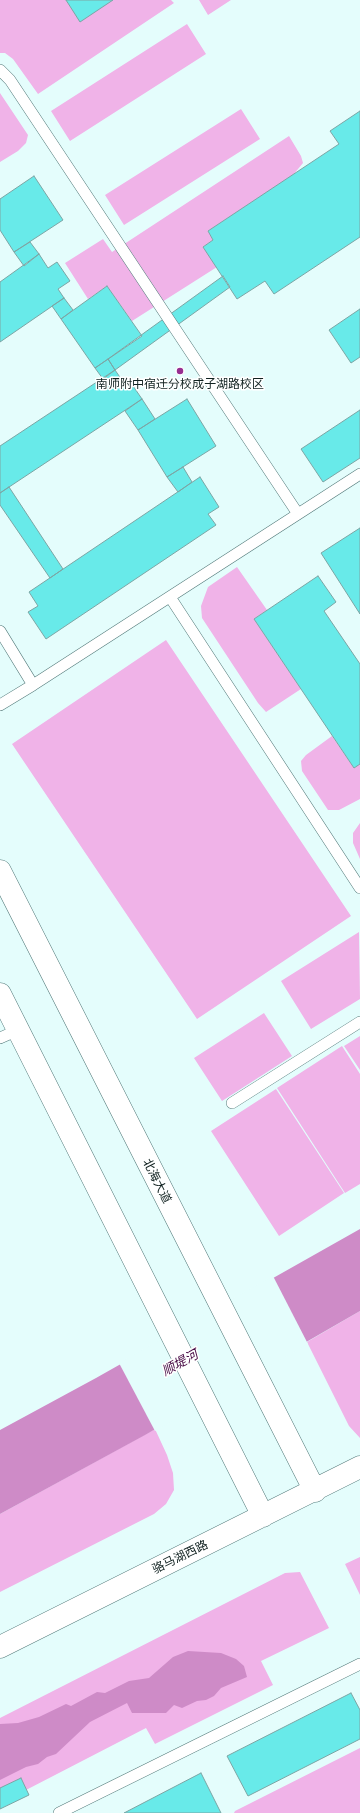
<!DOCTYPE html>
<meta charset="utf-8">
<style>
body{margin:0}
canvas{display:block;background:#e4fdfc}
</style>
<canvas width="360" height="1813"></canvas>
<script>
const ctx = document.querySelector('canvas').getContext('2d');
ctx.lineJoin = 'round';
function paint(path, color) {
  ctx.fillStyle = color;
  ctx.fill(path, 'evenodd');
}
function toPath(rows) {
  const path = new Path2D();
  for (const r of rows) {
    path.moveTo(r[0], r[1]);
    for (let i = 2; i < r.length; i += 2) path.lineTo(r[i], r[i + 1]);
  }
  return path;
}
function trace(path, color, width, dash) {
  ctx.strokeStyle = color;
  ctx.lineWidth = width;
  ctx.lineCap = dash ? 'butt' : 'round';
  ctx.setLineDash(dash || []);
  ctx.stroke(path);
}
function drawText(font, color, halo, rows, align = 'center') {
  ctx.font = font + ' Lato,"Noto Sans SC",sans-serif';
  ctx.lineWidth = 3;
  ctx.setLineDash([]);
  ctx.textBaseline = 'middle';
  ctx.strokeStyle = halo;
  ctx.fillStyle = color;
  for (const [text, x, y, turn = 0] of rows) {
    ctx.save();
    ctx.translate(x, y);
    ctx.rotate((+turn || 0) * Math.PI / 180);
    ctx.textAlign = isNaN(turn) ? turn : align;
    if (halo) ctx.strokeText(text, 0, 0);
    ctx.fillText(text, 0, 0);
    ctx.restore();
  }
}
paint(toPath([
 [0,0,171,0,174,3,38,94,13,59,5,53,0,53],
 [199,0,231,0,208,15],
 [187,24,206,54,70,141,51,111],
 [0,93,28,135,26,143,18,151,0,162],
 [241,109,260,139,124,225,105,195],
 [289,136,301,156,303,163,293,175,208,231,213,240,203,247,217,267,132,321,107,286,88,299,65,263,103,239,112,252],
 [237,567,267,610,254,619,301,689,266,712,258,703,202,618,201,606,208,587],
 [166,640,351,916,197,1019,12,744],
 [332,736,354,768,360,764,360,799,339,810,328,810,302,771,301,761,306,755],
 [360,823,360,859,353,843,353,833],
 [359,932,360,999,311,1029,281,981],
 [264,1013,292,1056,222,1101,194,1058],
 [360,1036,360,1070,344,1046],
 [342,1046,360,1074,360,1184,345,1193,277,1088],
 [276,1089,344,1193,279,1236,211,1131],
 [360,1311,360,1438,349,1426,307,1342],
 [155,1429,167,1455,173,1473,174,1490,166,1504,154,1514,0,1592,0,1514],
 [360,1557,360,1595,345,1564],
 [300,1572,329,1628,261,1661,273,1685,155,1744,146,1728,26,1790,0,1788,0,1718,285,1573],
 [360,1748,360,1813,234,1813,235,1811]
]), '#f0b3e8');
paint(toPath([
 [360,1229,360,1311,145,1435,0,1514,0,1430,96,1378],
 [188,1651,221,1653,236,1659,244,1666,247,1677,221,1688,214,1696,206,1700,197,1701,182,1708,174,1705,166,1713,132,1713,127,1703,90,1722,56,1754,47,1757,38,1764,26,1767,0,1780,0,1724,18,1723,39,1717,66,1704,71,1706,97,1692,105,1693,129,1681,149,1678,173,1657]
]), '#ce8bc7');
paint(toPath([
 [273,1276,308,1344,155,1431,119,1363]
]), '#e4fdfc');
const building = toPath([
 [66,0,113,0,80,22,66,0],
 [360,111,360,237,274,294,265,281,237,299,203,247,213,240,208,231,339,144,330,131,360,111],
 [34,176,63,220,14,252,0,230,0,199,34,176],
 [30,242,39,254,24,266,14,252,30,242],
 [39,254,48,268,57,262,70,281,58,289,64,298,0,342,0,282,39,254],
 [223,276,230,287,115,370,108,359,223,276],
 [107,286,142,336,95,368,61,319,107,286],
 [64,298,73,310,61,319,52,306,64,298],
 [360,309,360,357,351,363,329,330,360,309],
 [108,359,115,370,103,379,95,368,108,359],
 [115,370,126,386,131,383,142,399,0,493,0,446,115,370],
 [142,399,155,419,138,430,125,411,142,399],
 [187,399,216,446,167,477,138,430,187,399],
 [360,410,360,458,323,482,301,449,360,410],
 [183,467,192,482,178,492,167,477,183,467],
 [200,477,219,507,208,514,216,525,46,639,28,612,38,606,29,592,200,477],
 [9,487,63,569,50,578,0,505,0,493,9,487],
 [360,528,360,614,321,553,360,528],
 [318,576,336,602,324,611,360,664,360,764,354,768,254,619,318,576],
 [351,1693,360,1710,360,1739,248,1796,227,1756,351,1693],
 [201,1773,221,1813,124,1813,201,1773],
 [21,1778,29,1795,0,1809,0,1788,21,1778]
]);
paint(building, '#68eae9');
trace(building, '#7ca5a4', 1);
const service = toPath([
 [0,70,10,80,298,514],
 [170,597,360,888],
 [0,631,33,685],
 [0,705,33,685,360,474],
 [0,1038,18,1030],
 [232,1103,360,1022],
 [59,1813,360,1664]
]);
const tertiary = toPath([
 [0,871,315,1491],
 [0,994,263,1516],
 [0,1647,360,1467]
]);
trace(service, '#537a7a', 12);
trace(tertiary, '#537a7a', 23);
trace(service, '#fff', 11);
trace(tertiary, '#fff', 22);
for (const [x, y, r, color] of [
 [180,371,4,"#972e91"]
]) {
  const dot = new Path2D();
  dot.arc(x, y, r, 0, 2 * Math.PI);
  ctx.fillStyle = color;
  ctx.fill(dot);
  trace(dot, '#fff', 1.5);
}
drawText('12px', '#102120', '#fff', [
 ["南师附中宿迁分校成子湖路校区",180,384]
]);
drawText('12px', '#102120', '#fff', [
 ["北海大道",157,1181,63],
 ["骆马湖西路",180,1557,-26]
]);
drawText('italic 13px', '#480b45', '#fff', [
 ["顺堤河",180,1363,-29]
]);
</script>
